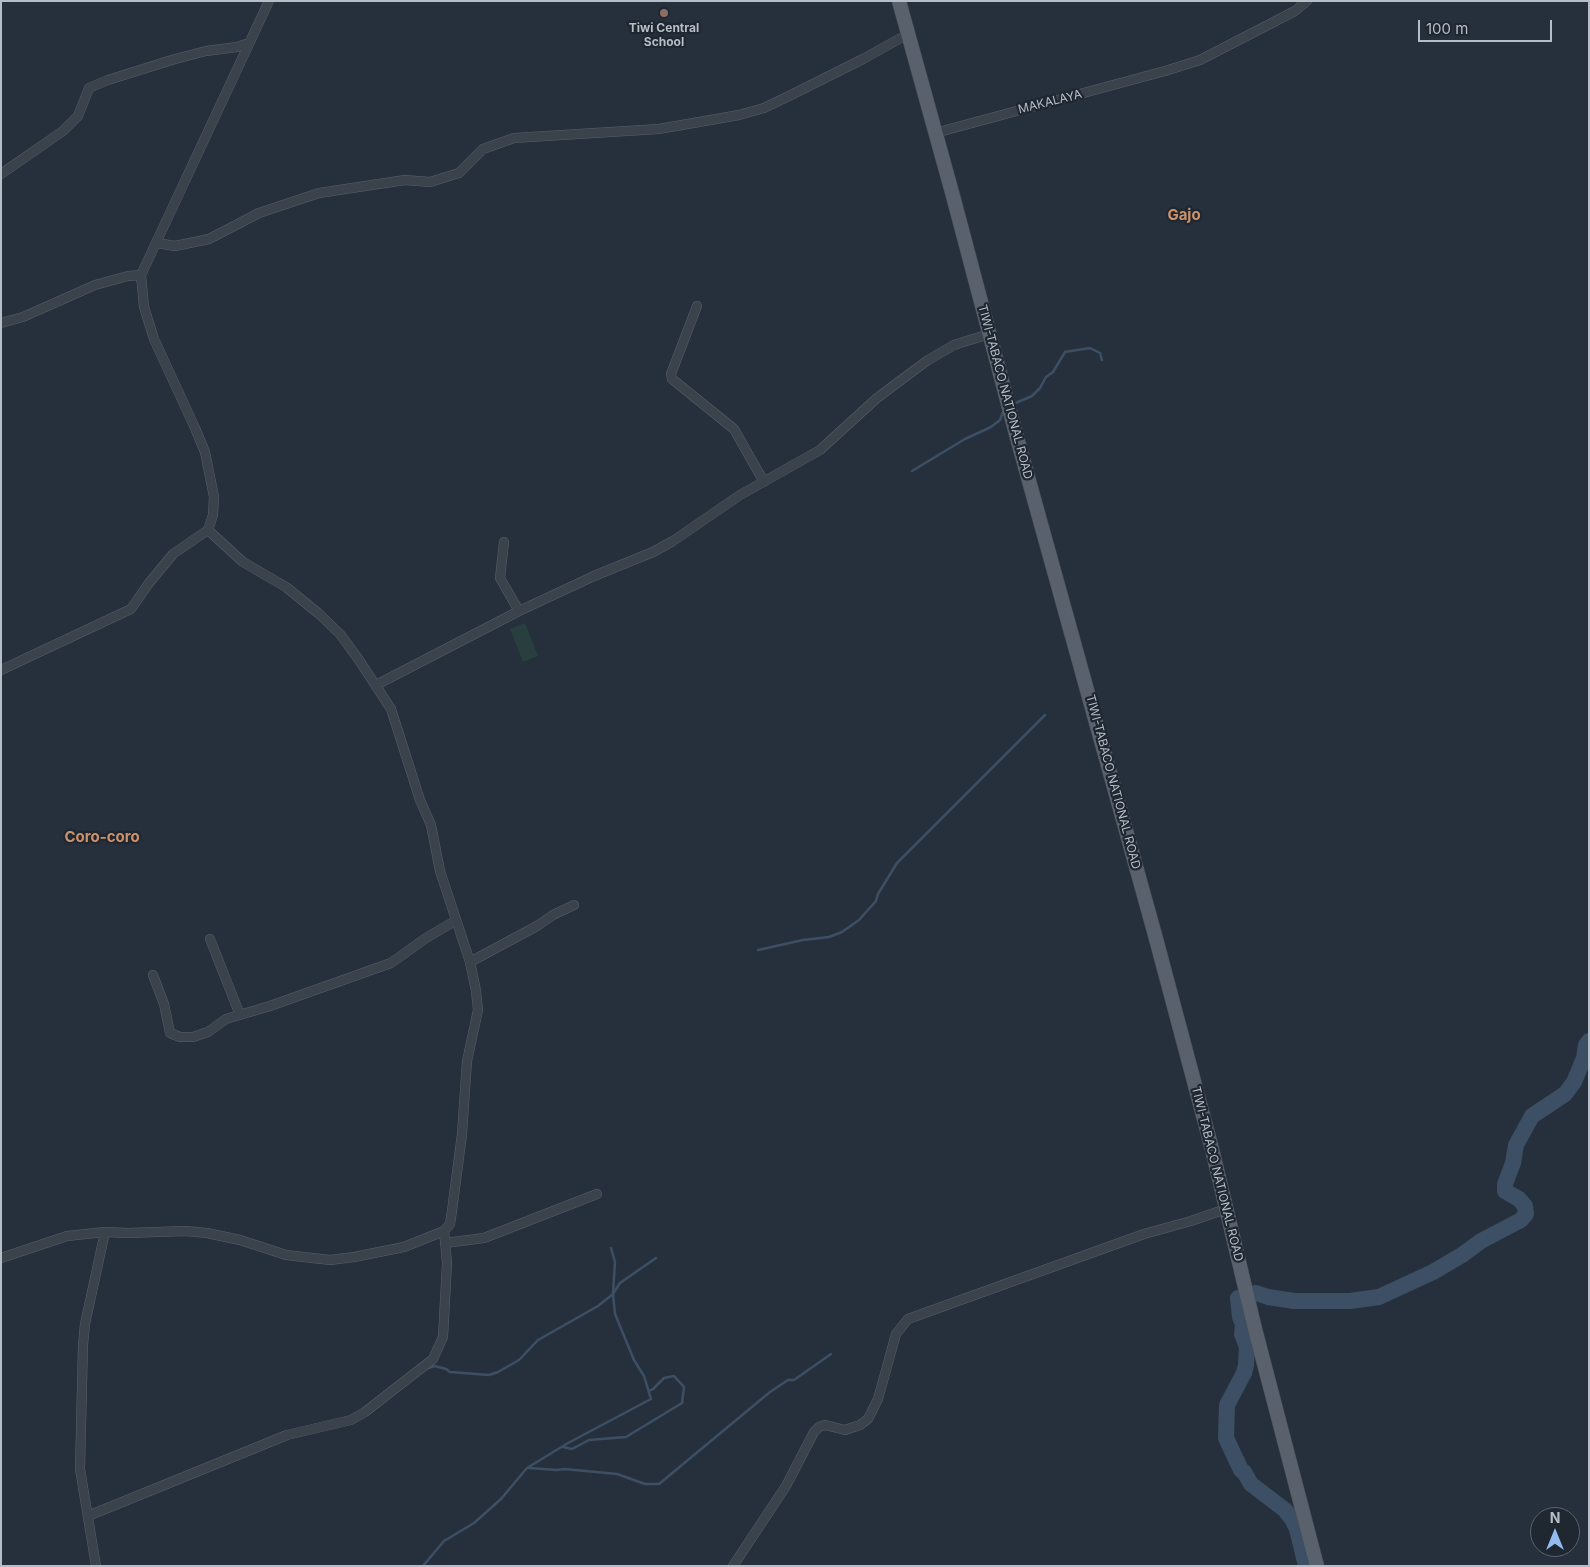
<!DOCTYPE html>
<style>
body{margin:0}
#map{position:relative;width:1590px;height:1567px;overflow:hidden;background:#26303c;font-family:Inter,sans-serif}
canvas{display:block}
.frame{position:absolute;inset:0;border:2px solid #b5bdc7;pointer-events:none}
.north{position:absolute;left:1530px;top:1507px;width:50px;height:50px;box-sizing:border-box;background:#1f2731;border:1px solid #5b636d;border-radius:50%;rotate:0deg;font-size:14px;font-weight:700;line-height:20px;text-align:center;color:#b5bdc7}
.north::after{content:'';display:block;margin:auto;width:18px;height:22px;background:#92bbf0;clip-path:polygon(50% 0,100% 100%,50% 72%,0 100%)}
.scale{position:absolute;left:1418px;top:20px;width:134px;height:22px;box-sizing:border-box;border:2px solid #b5bdc7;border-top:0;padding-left:6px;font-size:15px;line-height:18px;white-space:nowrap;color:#b5bdc7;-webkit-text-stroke:4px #1f2731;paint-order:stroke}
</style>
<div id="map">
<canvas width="1590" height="1567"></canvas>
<div class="frame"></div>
<div class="north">N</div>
<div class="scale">100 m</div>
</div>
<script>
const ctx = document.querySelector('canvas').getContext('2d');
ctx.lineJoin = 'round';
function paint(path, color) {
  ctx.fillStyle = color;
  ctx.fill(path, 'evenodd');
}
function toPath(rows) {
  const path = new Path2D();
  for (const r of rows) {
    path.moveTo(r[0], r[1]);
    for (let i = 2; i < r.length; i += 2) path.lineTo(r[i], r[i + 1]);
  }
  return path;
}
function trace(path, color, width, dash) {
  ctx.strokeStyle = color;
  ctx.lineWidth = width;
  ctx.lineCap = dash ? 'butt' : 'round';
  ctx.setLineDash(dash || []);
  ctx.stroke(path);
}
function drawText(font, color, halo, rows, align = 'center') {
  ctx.font = font + ' Inter,sans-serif';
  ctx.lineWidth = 4.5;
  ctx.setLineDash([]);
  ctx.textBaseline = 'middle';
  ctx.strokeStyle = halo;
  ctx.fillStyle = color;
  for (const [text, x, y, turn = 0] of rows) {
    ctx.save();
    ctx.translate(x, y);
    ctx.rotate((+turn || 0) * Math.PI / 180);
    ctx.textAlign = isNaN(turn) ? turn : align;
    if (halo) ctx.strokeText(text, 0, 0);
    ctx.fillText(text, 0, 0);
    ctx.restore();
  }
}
paint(toPath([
 [525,623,538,656,523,662,510,629]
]), '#293e3e');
trace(toPath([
 [1013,404,1032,396,1040,388,1046,377,1053,372,1065,352,1090,348,1100,353,1102,360],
 [912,471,965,439,991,427,1000,420,1004,409],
 [758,950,803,940,829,937,842,932,859,920,876,901,878,894,897,863,1045,715],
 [428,1368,435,1366,446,1369,450,1372,489,1375,498,1372,519,1360,538,1340,598,1306,613,1294,620,1283,656,1258],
 [563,1447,572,1449,589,1440,626,1437,682,1403,684,1387,674,1376,664,1378,653,1389,649,1391],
 [529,1468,557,1470,564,1469,617,1474,645,1484,659,1484,770,1392,788,1380,794,1380,831,1354],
 [423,1566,444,1541,474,1523,501,1499,527,1468,568,1443,651,1399,644,1376,634,1360,615,1314,613,1294,615,1262,611,1248]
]), '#3d4f64', 2.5);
trace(toPath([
 [1306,1566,1297,1529,1292,1519,1285,1510,1251,1484,1244,1472,1241,1470,1226,1438,1227,1405,1244,1373,1246,1365,1247,1347,1242,1334,1243,1324,1240,1317,1238,1298,1256,1293,1268,1297,1294,1301,1350,1301,1379,1297,1433,1272,1462,1255,1481,1241,1521,1220,1526,1214,1525,1206,1519,1199,1505,1191,1505,1184,1513,1163,1516,1145,1532,1116,1565,1094,1574,1082,1584,1058,1586,1045,1589,1041]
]), '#3d4f64', 16);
const minor = toPath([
 [935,133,1165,71,1200,60,1295,11,1307,1],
 [1,174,63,131,78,116,89,88,108,80,175,59,206,51,237,47,249,43],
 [157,243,175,246,209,239,259,213,319,193,405,180,430,182,459,173,483,149,514,138,659,129,739,115,764,108,793,94,863,59,908,34],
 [697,306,671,374,672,379,734,429,764,482],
 [1,323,23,317,95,285,128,276,141,275],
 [504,542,500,578,519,611],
 [1,670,131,609,149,583,173,554,208,530],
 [376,685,519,611,594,576,653,552,673,541,740,495,820,450,877,398,928,360,954,345,989,334],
 [210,939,240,1015],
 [470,962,537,926,553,915,574,905],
 [153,975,164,1004,170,1033,180,1037,193,1037,208,1032,226,1019,270,1006,391,963,426,938,455,921],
 [445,1243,484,1238,597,1194],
 [1,1258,67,1236,105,1232,128,1233,186,1231,207,1233,240,1240,286,1255,330,1260,354,1257,404,1247,444,1231,450,1224,452,1211,462,1134,467,1061,478,1010,476,991,470,962,440,871,431,825,420,800,391,709,359,660,340,634,318,613,286,587,243,562,208,530,213,515,214,497,205,452,195,428,154,339,144,307,141,275,269,1],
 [88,1516,287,1435,351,1420,365,1412,433,1359,443,1337,447,1263,444,1231],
 [96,1566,80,1469,83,1345,85,1324,105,1232],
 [733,1566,786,1486,814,1432,819,1427,825,1425,845,1430,860,1425,868,1419,878,1399,896,1334,908,1319,1144,1234,1191,1221,1226,1209]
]);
const primary = toPath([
 [899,1,953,196,1016,434,1155,935,1212,1149,1255,1329,1317,1566]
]);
trace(minor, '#58606a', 10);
trace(primary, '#434b55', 15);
trace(minor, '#3a424c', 9);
trace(primary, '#58616c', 14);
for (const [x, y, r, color] of [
 [664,13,5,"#8d6e63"]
]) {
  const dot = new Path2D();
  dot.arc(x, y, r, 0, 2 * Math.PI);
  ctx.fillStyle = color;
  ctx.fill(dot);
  trace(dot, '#1f2731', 2);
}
drawText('bold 12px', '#b5bdc7', '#1f2731', [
 ["Tiwi Central",664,28],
 ["School",664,42]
]);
drawText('12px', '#b5bdc7', '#1f2731', [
 ["MAKALAYA",1050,102,-14],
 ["TIWI-TABACO NATIONAL ROAD",1005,392,75],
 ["TIWI-TABACO NATIONAL ROAD",1113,782,75],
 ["TIWI-TABACO NATIONAL ROAD",1217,1174,76]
]);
drawText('bold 15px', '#cd916b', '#1f2731', [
 ["Gajo",1184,215],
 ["Coro-coro",102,837]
]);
</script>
